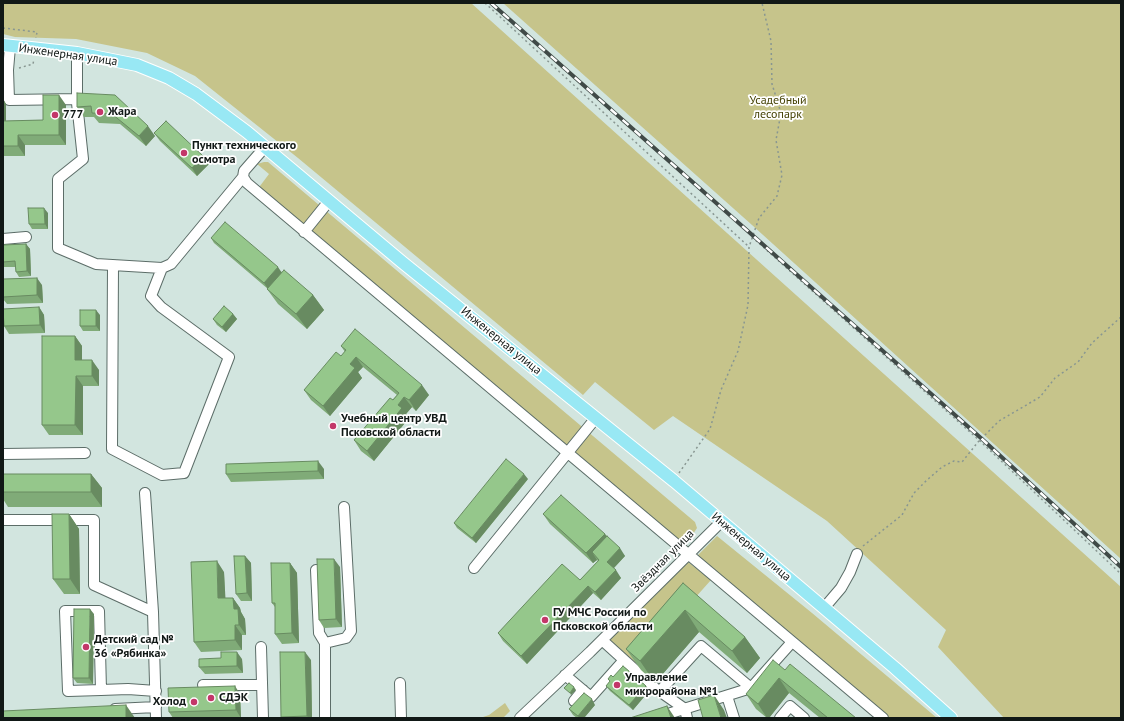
<!DOCTYPE html>
<meta charset="utf-8">
<style>
body{margin:0}
#map{position:relative;width:1124px;height:721px;overflow:hidden;background:#d2e5df;font-family:"PT Sans",sans-serif}
canvas{display:block}
.frame{position:absolute;inset:0;border:4px solid #111816;pointer-events:none}
</style>
<div id="map">
<canvas width="1124" height="721"></canvas>
<div class="frame"></div>
</div>
<script>
const ctx = document.querySelector('canvas').getContext('2d');
ctx.lineJoin = 'round';
function paint(path, color) {
  ctx.fillStyle = color;
  ctx.fill(path, 'evenodd');
}
function toPath(rows) {
  const path = new Path2D();
  for (const r of rows) {
    path.moveTo(r[0], r[1]);
    for (let i = 2; i < r.length; i += 2) path.lineTo(r[i], r[i + 1]);
  }
  return path;
}
function trace(path, color, width, dash) {
  ctx.strokeStyle = color;
  ctx.lineWidth = width;
  ctx.lineCap = dash ? 'butt' : 'round';
  ctx.setLineDash(dash || []);
  ctx.stroke(path);
}
function drawText(font, color, halo, rows, align = 'center') {
  ctx.font = font + ' "PT Sans",sans-serif';
  ctx.lineWidth = 3.5;
  ctx.setLineDash([]);
  ctx.textBaseline = 'middle';
  ctx.strokeStyle = halo;
  ctx.fillStyle = color;
  for (const [text, x, y, turn = 0] of rows) {
    ctx.save();
    ctx.translate(x, y);
    ctx.rotate((+turn || 0) * Math.PI / 180);
    ctx.textAlign = isNaN(turn) ? turn : align;
    if (halo) ctx.strokeText(text, 0, 0);
    ctx.fillText(text, 0, 0);
    ctx.restore();
  }
}
paint(toPath([
 [3,3,471,3,1121,587,1121,718,1004,718,938,647,946,630,827,521,673,416,654,430,595,382,583,395,298,158,195,76,147,53,76,39,15,37,3,34],
 [503,3,1121,3,1121,559,752,225],
 [264,162,268,162,695,522,697,528,693,534,680,547,257,190,269,174,257,164],
 [717,536,812,613,937,718,890,718,697,556],
 [688,562,711,580,635,665,608,642],
 [505,703,510,711,503,718,480,718,489,715]
]), '#c6c48b');
const minor = toPath([
 [10,47,8,70,9,100,77,99],
 [77,53,77,103,83,159,58,179,58,248,96,264,162,268,171,264,243,177],
 [265,147,244,171,243,177,247,183,883,718],
 [304,232,329,201],
 [3,239,26,237],
 [113,266,112,449,162,475,184,473,229,357,161,307,151,296,162,268],
 [3,454,85,453],
 [145,493,153,612],
 [3,520,94,520,94,585,153,612,156,718],
 [474,568,595,419],
 [316,570,319,633,325,643],
 [824,608,841,588,850,572,857,554],
 [602,640,655,688,685,709,687,718],
 [261,647,263,718],
 [565,675,591,697,624,660],
 [400,683,401,718],
 [203,685,262,685],
 [101,690,99,611,65,611,68,691,101,690,128,689,156,691],
 [660,691,701,646,751,688],
 [727,696,734,718],
 [574,701,583,690],
 [115,709,156,707],
 [325,718,325,643,346,638,351,631,344,507],
 [520,718,590,652,721,522],
 [655,718,751,688,792,642],
 [780,718,790,706,804,718]
]);
const major = toPath([
 [3,45,77,53,137,65,169,78,196,94,247,132,402,262,674,481,895,668,951,718]
]);
trace(minor, '#5c6d68', 12);
trace(major, '#fff', 14);
trace(toPath([
 [485,3,748,246],
 [3,28,37,32,36,38],
 [19,68,33,64,34,59],
 [752,237,980,441,1121,574],
 [679,473,710,429,721,390,738,351,748,305,749,247,759,218,777,196,782,175,776,140,781,113,772,84,771,41,762,3],
 [863,546,902,515,914,493,927,480,942,467,954,461,962,462,978,442,999,421,1040,397,1055,378,1078,362,1092,343,1121,317]
]), '#889691', 1.5, [2, 3]);
trace(minor, '#fff', 10);
trace(major, '#98e8f4', 12);
const rail = toPath([
 [491,3,982,439,1121,567]
]);
trace(rail, '#404a47', 4);
trace(rail, '#fff', 2.5, [8]);
paint(toPath([
 [77,93,155,136,146,146,120,124,99,123,94,117,84,117,77,107],
 [3,99,6,104,6,121,43,120,66,105,66,145,25,145,25,156,3,156],
 [154,133,209,164,197,176,160,141],
 [48,213,48,229,32,229,29,224],
 [211,238,282,272,313,295,324,310,307,329,278,304,267,289,268,289,214,243],
 [26,244,30,249,31,276,19,277,16,272,15,267,3,267,3,245],
 [3,279,42,285,43,303,7,304,3,299],
 [39,307,44,315,45,333,9,334,4,326],
 [233,314,237,319,226,332,217,325,213,319],
 [100,315,100,331,83,331,80,326],
 [75,336,82,346,82,360,99,370,99,386,83,386,83,435,49,435,42,425],
 [341,346,429,395,416,411,412,407,406,414,409,418,374,461,361,451,354,440,397,395,363,367,358,372,362,378,330,416,311,400,304,390,341,356,345,352],
 [324,469,324,479,231,482,226,474],
 [3,474,91,474,102,488,102,507,8,507,3,499],
 [528,479,476,543,457,528,454,523],
 [69,514,79,529,80,594,64,594,53,579],
 [543,514,605,534,625,556,613,569,621,578,601,600,593,593,527,664,503,641,498,633,580,580,598,561,597,560,593,563,550,524],
 [245,556,251,563,252,601,241,601,236,594],
 [290,563,297,573,299,643,282,644,275,634,275,607,272,603],
 [340,567,342,627,324,628,319,620],
 [224,572,225,598,233,598,240,608,241,612,245,619,246,635,242,635,242,650,201,652,194,642],
 [683,583,745,637,760,658,747,673,699,632,655,683,641,670,626,649],
 [94,614,93,684,77,683,73,678],
 [242,659,243,673,205,674,199,667],
 [311,660,312,718,282,718,281,717],
 [785,670,856,718,820,718,789,693,769,718,767,718,756,709,746,694],
 [613,677,636,677,640,678,643,683,646,686,649,691,633,710,610,691,606,686,610,682,608,679],
 [240,694,241,718,173,718,169,712],
 [595,705,584,718,577,718,573,715,569,709]
]), '#80ab78');
paint(toPath([
 [59,95,66,105,66,145,59,135],
 [3,99,6,104,6,131,3,126],
 [148,126,155,136,146,146,139,136],
 [18,135,25,145,25,156,18,146],
 [203,156,209,164,197,176,192,168],
 [44,208,48,213,48,229,45,224],
 [26,244,30,249,31,276,27,271],
 [278,267,282,273,268,289,264,283],
 [37,278,42,285,43,303,37,295],
 [313,295,324,310,307,329,296,314],
 [39,307,44,315,45,333,40,325],
 [96,310,100,315,100,331,96,326],
 [233,314,237,319,226,332,222,327],
 [75,336,82,346,82,370,75,360],
 [356,357,363,367,358,372,362,378,330,416,323,406,350,364],
 [92,360,99,370,99,386,92,376],
 [76,376,83,386,83,435,75,425],
 [422,385,429,395,416,411,409,400],
 [404,397,412,407,406,414,409,418,374,461,367,451,398,405],
 [318,461,324,469,324,479,318,471],
 [91,474,102,488,102,507,91,492],
 [524,474,528,479,476,543,472,538],
 [69,514,79,529,80,594,70,579],
 [605,534,612,544,592,552,597,560,593,563,586,553],
 [620,548,625,556,612,570,607,562],
 [245,556,251,563,252,601,247,593],
 [334,559,340,567,342,627,336,619],
 [217,561,224,572,226,608,218,598],
 [290,563,297,573,299,643,292,633],
 [616,570,621,578,601,600,595,592],
 [588,586,593,593,527,664,521,656],
 [233,598,240,608,241,612,245,619,246,635,239,625,234,609],
 [90,609,94,614,93,684,89,678],
 [685,610,699,632,655,683,640,661],
 [235,625,242,635,242,650,235,640],
 [745,637,760,658,747,673,732,651],
 [237,652,242,659,243,673,237,666],
 [305,652,311,660,312,718,308,718,307,716],
 [640,678,643,683,642,685,638,679],
 [779,678,789,693,769,718,767,718,758,704],
 [235,686,240,694,241,718,236,710],
 [646,686,649,691,633,710,629,705],
 [574,687,576,690,571,695,570,693],
 [714,695,724,710,727,718,721,718],
 [592,699,595,705,584,718,579,718,578,716],
 [126,705,135,718,126,718],
 [667,706,675,718,671,718]
]), '#688b61');
const building = toPath([
 [77,93,115,95,148,126,139,136,112,114,92,113,91,106,77,107,77,93],
 [43,95,59,95,59,135,18,135,18,146,3,146,3,121,43,120,43,95],
 [166,121,203,156,192,168,154,133,166,121],
 [28,208,44,208,45,224,29,224,28,208],
 [225,222,278,267,264,283,211,238,225,222],
 [26,244,27,271,16,272,15,261,3,262,3,245,26,244],
 [284,270,313,295,296,314,267,289,284,270],
 [37,278,37,295,3,297,3,279,37,278],
 [224,306,233,314,222,327,213,319,224,306],
 [39,307,40,325,4,326,3,309,39,307],
 [80,310,96,310,96,326,80,326,80,310],
 [355,329,422,385,409,400,404,397,398,405,402,408,367,451,354,440,390,398,393,400,399,393,356,357,350,364,355,368,323,406,304,390,336,352,341,356,346,350,341,346,355,329],
 [42,336,75,336,75,360,92,360,92,376,76,376,75,425,42,425,42,336],
 [506,459,524,474,472,538,454,523,506,459],
 [318,461,318,471,226,474,226,464,318,461],
 [3,474,91,474,91,492,3,492,3,474],
 [561,495,605,534,586,553,543,514,561,495],
 [52,514,69,514,70,579,53,579,52,514],
 [607,536,620,548,607,562,616,570,595,592,588,586,521,656,498,633,562,564,580,580,599,560,592,552,607,536],
 [234,556,245,556,247,593,236,594,234,556],
 [317,559,334,559,336,619,319,620,317,559],
 [217,561,218,598,233,598,234,609,238,609,239,625,235,625,235,640,194,642,191,562,217,561],
 [271,563,290,563,292,633,275,634,275,603,272,603,271,563],
 [683,583,745,637,732,651,685,610,640,661,626,649,683,583],
 [74,609,90,609,89,678,73,678,74,609],
 [221,652,237,652,237,666,199,667,199,659,221,658,221,652],
 [280,652,305,652,307,716,281,717,280,652],
 [773,660,785,670,790,664,856,718,828,718,779,678,758,704,746,694,773,660],
 [623,666,636,677,637,675,640,678,638,679,646,686,629,705,606,686,610,681,608,679,611,675,613,677,623,666],
 [569,683,574,687,570,693,564,688,569,683],
 [235,686,236,710,169,712,168,688,235,686],
 [584,693,592,699,578,716,569,709,584,693],
 [714,695,721,718,703,718,698,700,714,695],
 [126,705,126,718,3,718,3,711,126,705],
 [667,706,671,718,630,718,667,706]
]);
paint(building, '#95c78b');
trace(building, '#688b61', 1);
for (const [x, y, r, color] of [
 [100,112,4,"#c33769"],
 [55,115,4,"#c33769"],
 [184,153,4,"#c33769"],
 [333,426,4,"#c33769"],
 [545,620,4,"#c33769"],
 [86,647,4,"#c33769"],
 [617,685,4,"#c33769"],
 [211,698,4,"#c33769"],
 [194,702,4,"#c33769"]
]) {
  const dot = new Path2D();
  dot.arc(x, y, r, 0, 2 * Math.PI);
  ctx.fillStyle = color;
  ctx.fill(dot);
  trace(dot, '#fff', 1.5);
}
drawText('12px', '#111816', '#fff', [
 ["Инженерная улица",68,55,8],
 ["Инженерная улица",501,341,39],
 ["Инженерная улица",751,547,40],
 ["Звёздная улица",663,561,-45]
]);
drawText('12px', '#464305', '#fff', [
 ["Усадебный",778,101],
 ["лесопарк",778,115]
]);
drawText('bold 12px', '#111816', '#fff', [
 ["Жара",108,112],
 ["777",63,115],
 ["Пункт технического",192,146],
 ["осмотра",192,160],
 ["Учебный центр УВД",341,419],
 ["Псковской области",341,433],
 ["ГУ МЧС России по",553,613],
 ["Псковской области",553,627],
 ["Детский сад №",94,640],
 ["36 «Рябинка»",94,654],
 ["Управление",625,678],
 ["микрорайона №1",625,692],
 ["СДЭК",219,698],
 ["Холод",186,702,"right"]
], 'left');
</script>
